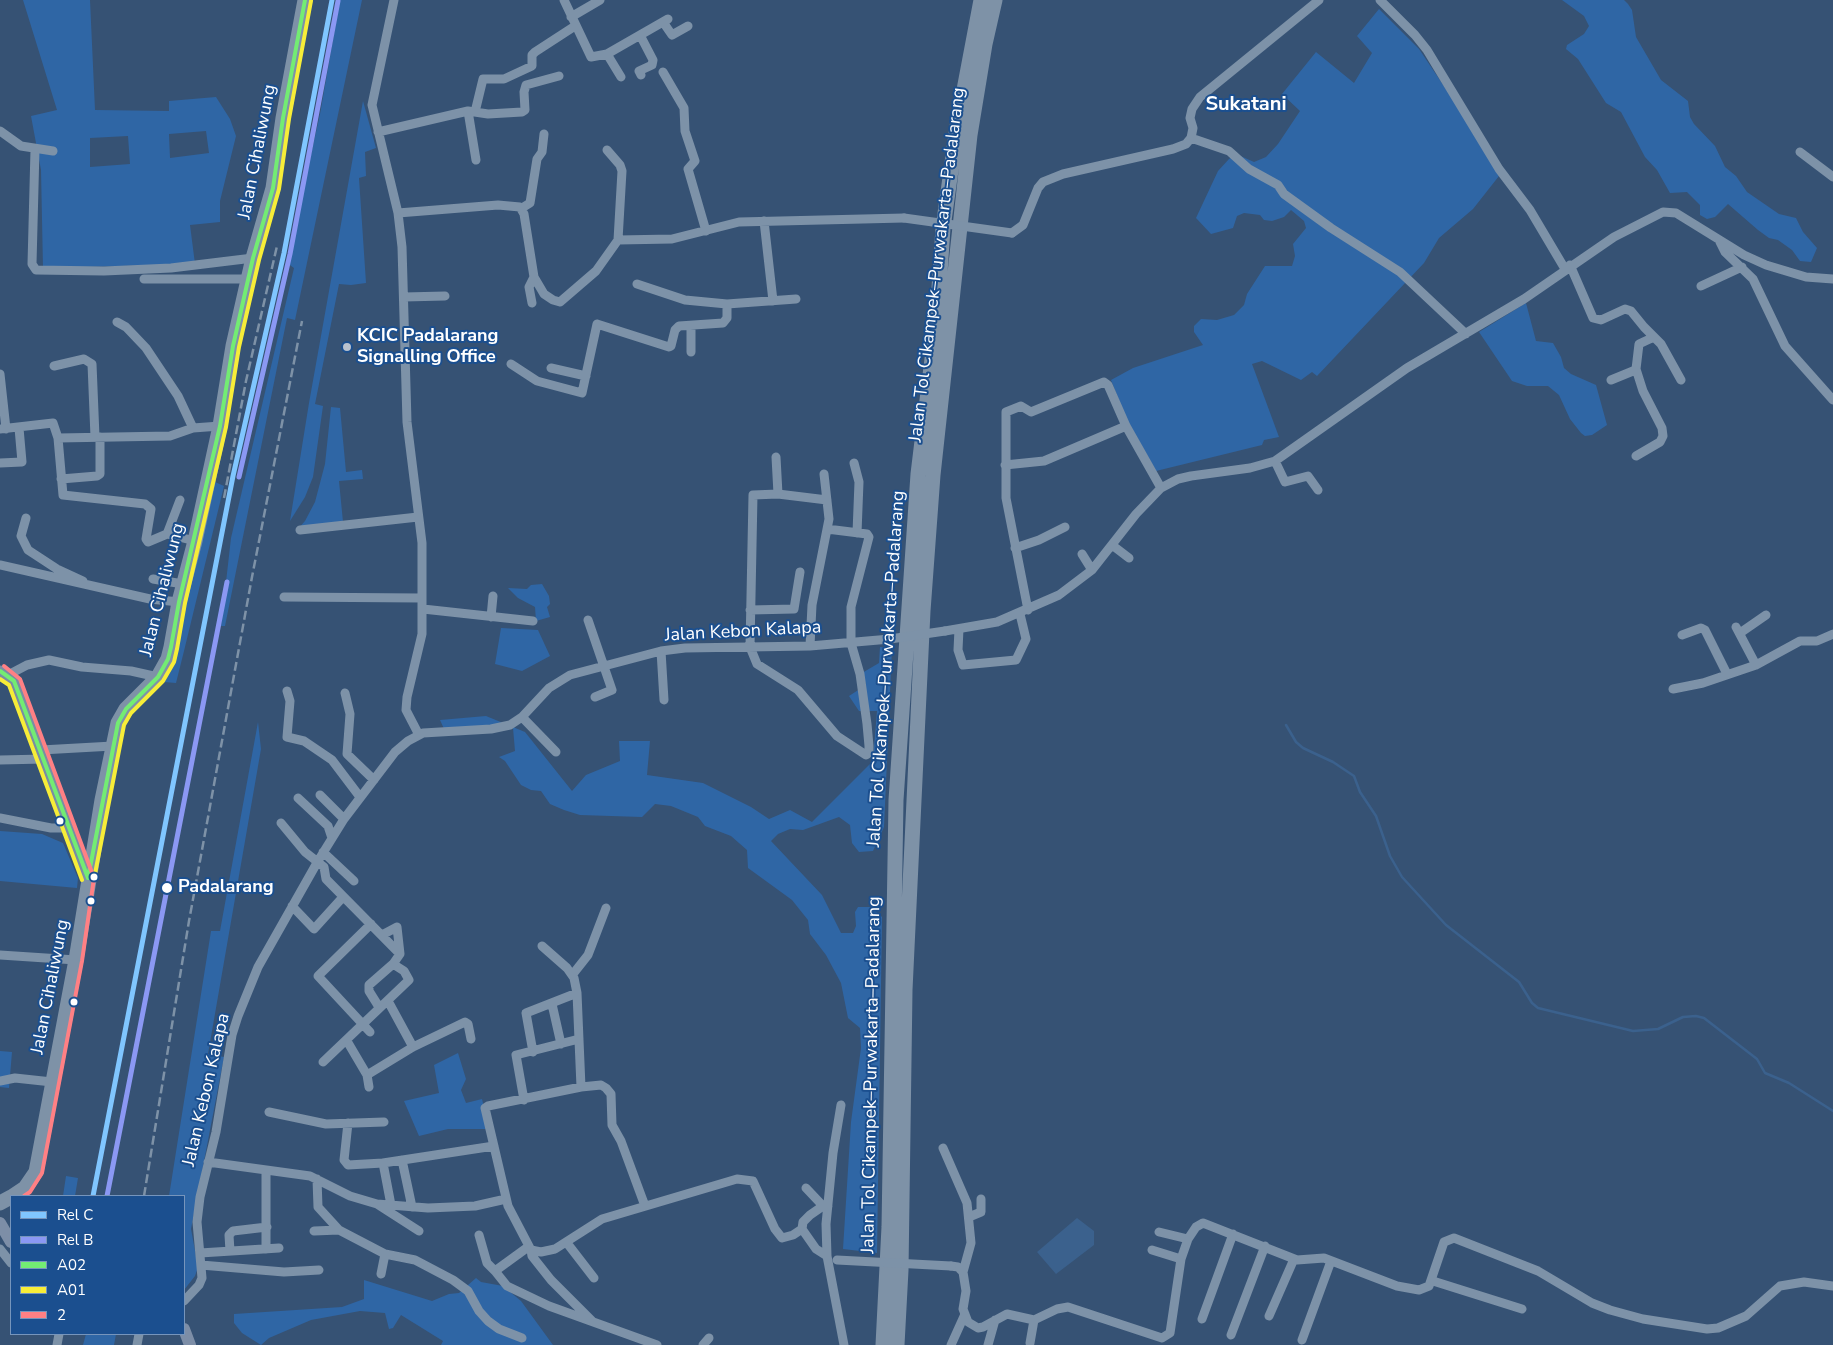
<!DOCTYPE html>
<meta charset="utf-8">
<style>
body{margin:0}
#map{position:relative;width:1833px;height:1345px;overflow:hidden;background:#365274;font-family:"Nunito Sans",sans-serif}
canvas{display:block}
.legend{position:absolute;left:10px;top:1195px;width:175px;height:140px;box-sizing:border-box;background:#1b4f8f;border:1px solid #7695bc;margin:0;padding:6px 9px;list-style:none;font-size:15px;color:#fff}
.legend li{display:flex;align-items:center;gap:10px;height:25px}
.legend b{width:25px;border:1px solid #7695bc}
</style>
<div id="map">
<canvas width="1833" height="1345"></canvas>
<ul class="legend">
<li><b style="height:6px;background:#80c6ff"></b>Rel C</li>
<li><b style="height:6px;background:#8b98f3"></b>Rel B</li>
<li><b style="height:6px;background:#73ec73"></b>A02</li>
<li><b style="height:6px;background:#f7ed38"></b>A01</li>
<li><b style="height:6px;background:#ff8084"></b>2</li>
</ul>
</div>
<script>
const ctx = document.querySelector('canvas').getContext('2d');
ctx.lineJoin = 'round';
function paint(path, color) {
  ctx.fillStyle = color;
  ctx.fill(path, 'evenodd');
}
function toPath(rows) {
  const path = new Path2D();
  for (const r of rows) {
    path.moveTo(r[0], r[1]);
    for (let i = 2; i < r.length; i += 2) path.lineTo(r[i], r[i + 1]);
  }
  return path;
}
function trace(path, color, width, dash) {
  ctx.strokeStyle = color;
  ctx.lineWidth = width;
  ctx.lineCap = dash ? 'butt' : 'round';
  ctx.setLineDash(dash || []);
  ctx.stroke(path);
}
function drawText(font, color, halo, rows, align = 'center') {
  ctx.font = font + ' "Nunito Sans",sans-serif';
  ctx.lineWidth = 4;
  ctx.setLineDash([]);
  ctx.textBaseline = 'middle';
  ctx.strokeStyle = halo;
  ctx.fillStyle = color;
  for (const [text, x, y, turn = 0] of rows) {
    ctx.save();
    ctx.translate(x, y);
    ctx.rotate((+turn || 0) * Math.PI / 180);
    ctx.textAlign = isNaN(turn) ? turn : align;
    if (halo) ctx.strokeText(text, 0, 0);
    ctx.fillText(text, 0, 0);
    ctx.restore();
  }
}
paint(toPath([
 [23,0,90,0,95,110,169,111,169,101,216,97,230,119,236,136,220,201,220,222,190,225,195,264,43,268,41,170,31,116,57,110],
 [206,131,209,153,170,158,169,134],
 [128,136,130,164,90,167,90,138],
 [340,0,362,0,295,320,287,318,225,626,221,626,231,538,294,268,287,263,320,114],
 [1562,0,1624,0,1628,4,1632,10,1636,37,1661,80,1688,101,1690,117,1694,124,1715,146,1725,167,1736,176,1747,192,1779,214,1796,218,1803,232,1817,248,1811,262,1800,261,1792,250,1778,240,1769,238,1758,230,1728,204,1715,217,1707,219,1700,215,1700,205,1687,192,1670,193,1657,170,1645,157,1621,112,1606,103,1578,59,1566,49,1567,45,1584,34,1589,26,1584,16],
 [1379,9,1419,49,1458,107,1499,176,1473,209,1439,238,1424,263,1317,376,1312,372,1301,380,1262,361,1252,364,1279,437,1264,440,1262,445,1156,471,1125,416,1111,380,1133,368,1203,345,1194,332,1194,326,1201,319,1217,320,1234,315,1244,305,1247,294,1265,266,1292,266,1295,256,1293,244,1306,228,1304,221,1291,210,1284,217,1272,221,1264,220,1260,215,1244,213,1237,216,1233,228,1211,234,1196,218,1218,171,1229,159,1236,154,1254,162,1266,157,1278,144,1300,111,1282,94,1316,52,1354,83,1372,53,1357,36],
 [363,101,376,148,365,152,366,176,359,178,366,283,351,285,339,284,315,404,323,406,313,477,305,497,290,521,309,403],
 [1526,303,1536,341,1553,343,1561,357,1564,368,1571,374,1596,385,1607,425,1592,435,1585,436,1581,433,1570,419,1559,395,1548,386,1527,386,1512,381,1479,332],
 [331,407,340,408,346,472,362,470,363,479,339,481,343,522,298,529,305,521,315,502,325,464],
 [215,482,224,486,184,651,176,683,164,682,169,673],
 [542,584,549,596,550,604,547,607,550,617,536,621,535,607,518,598,508,588,527,589,531,585],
 [501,628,538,630,550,656,522,671,495,664],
 [880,647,892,648,884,827,873,851,859,852,852,843,850,825,839,817,803,830,790,829,778,834,771,841,822,895,841,933,853,933,856,926,855,912,858,907,871,907,882,917,877,1253,843,1249,851,1122,861,1048,860,1028,848,1018,841,983,826,955,810,934,808,920,792,900,748,868,747,850,731,836,705,826,698,817,671,806,655,804,642,817,580,815,564,810,550,804,541,791,531,790,521,785,505,761,499,757,515,751,513,728,445,731,440,720,486,716,525,732,572,791,586,775,620,761,619,741,650,741,647,775,703,783,751,807,769,819,790,810,812,822,873,761,877,711,859,711,849,696,866,685,862,673,879,663],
 [258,722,261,749,208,1054,224,1057,191,1229,198,1267,195,1276,184,1290,184,1196,169,1196,211,931,220,931],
 [0,831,42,834,63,843,78,878,77,888,0,881],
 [0,1051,12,1052,9,1088,0,1087],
 [458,1053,466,1079,461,1090,466,1103,482,1099,489,1129,448,1129,419,1136,404,1101,439,1093,434,1065],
 [66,1176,78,1178,75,1196,63,1196],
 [476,1278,481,1282,503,1286,521,1301,553,1345,441,1345,443,1341,401,1315,393,1328,389,1329,385,1313,360,1311,311,1320,269,1338,261,1345,242,1333,234,1323,234,1314,342,1307,364,1299,364,1280,432,1301,449,1294,459,1293],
 [86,1334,116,1334,114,1345,83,1345]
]), '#2f66a5');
paint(toPath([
 [1077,1218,1094,1231,1094,1245,1056,1274,1037,1252]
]), '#3b618d');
trace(toPath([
 [1286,725,1296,742,1303,748,1333,762,1354,776,1360,792,1376,816,1390,856,1402,877,1446,925,1519,982,1532,1003,1538,1008,1633,1031,1658,1029,1683,1017,1696,1016,1704,1018,1757,1059,1765,1073,1789,1083,1833,1111]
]), '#3b618d', 2.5);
trace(toPath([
 [394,0,372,105,398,213,402,247,407,422,422,543,422,634,407,697,406,710,419,735],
 [564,0,591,57,607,54,668,19],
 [1380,0,1415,35,1427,50,1499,169,1530,210,1565,269],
 [571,17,600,0],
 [663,22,672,35,688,26],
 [640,35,653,60,652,65,639,71,641,75],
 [607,54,621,77],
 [663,72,684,108,685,131,695,161,688,169,706,231],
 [468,111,476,160],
 [475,112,483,79,504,79,532,66,532,55,535,52,575,26],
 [0,131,21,146,53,151],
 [378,132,468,111,488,114,522,112,525,110,524,92,526,85,559,76],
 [1191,138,1193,128,1190,118,1192,109,1200,97,1319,0],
 [35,149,32,264,36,270,104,271,171,268,253,258],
 [1800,152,1833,177],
 [522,208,530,203,537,159,542,152,544,134],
 [398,213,498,205,520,207,524,214,534,277,544,294,553,300,560,302,596,271,618,240,622,171,620,165,607,150],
 [764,221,773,301],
 [1012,233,1023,225,1038,188,1043,182,1063,174,1173,149,1186,144,1191,138,1229,151,1249,169,1278,185,1284,194,1331,228,1400,272,1466,334],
 [618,240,672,239,739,222,904,218],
 [1720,242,1725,252,1753,279,1785,346,1833,400],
 [1570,265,1593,318,1601,320,1625,309,1631,311,1644,327,1661,344,1681,380],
 [144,279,249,279],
 [637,284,685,300,727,304,796,299],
 [1701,286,1742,267],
 [404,297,445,296],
 [532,303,529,287,534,277],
 [117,322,126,327,146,348,178,396,193,428],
 [691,327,691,352],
 [511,364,537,381,582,393,597,324,669,347,671,346,675,330,679,326,723,323,727,318,727,304],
 [54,366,84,359,92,364,95,437],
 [551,368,586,376],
 [1636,369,1643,391,1662,428,1663,436,1660,442,1636,456],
 [0,374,6,429],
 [1611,380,1633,371,1636,369,1639,344,1654,337],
 [0,429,53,423,58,438,63,495,145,504,151,509,146,539,148,542,167,534,195,541],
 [58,438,170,436,193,428,220,426],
 [776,457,778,494],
 [1275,461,1285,482,1308,476,1318,490],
 [0,463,22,462,19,428],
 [854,463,859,482,857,533],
 [1005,465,1044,461,1126,426],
 [61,479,97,476,100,474,100,437],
 [827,500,778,494,753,495,750,647,757,664,798,690,837,736,866,755,869,753,869,746,867,724,860,674,851,643,851,607,869,537,867,534,827,529],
 [26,518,21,536,28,550,57,569,83,581],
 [300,530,418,517],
 [167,534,180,500],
 [1112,545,1129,558],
 [1015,548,1039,540,1065,527],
 [1082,554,1092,570],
 [0,565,150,599,179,602],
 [153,579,183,584],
 [284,597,421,598],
 [423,609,533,621],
 [750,610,794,609,800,572],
 [1028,610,1006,498,1006,412,1021,406,1031,412,1104,382,1108,385,1126,426,1161,488],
 [491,617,493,596],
 [588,620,612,690,595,697],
 [1736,627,1756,665],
 [959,629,958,650,963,665,1016,660,1026,639,1020,614],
 [945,631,997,622,1059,595,1092,570,1136,514,1161,488,1178,479,1191,476,1250,468,1275,461,1407,368,1524,299,1614,237,1663,212,1676,213,1744,255,1766,265,1806,277,1833,279],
 [1740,633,1766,615],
 [1682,635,1701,628,1705,630,1727,674],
 [810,646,812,605,829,519,824,474],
 [661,651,664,700],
 [8,675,27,665,49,660,82,667,131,671,158,677],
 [1673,689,1703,683,1756,665,1800,641,1817,641,1833,634],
 [287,691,290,701,287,737,304,741,332,760,360,797],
 [345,693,350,714,347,754,374,780],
 [522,717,556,752],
 [41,750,113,746],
 [0,760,44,759],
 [320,795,344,819],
 [298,798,328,826,332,838],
 [0,818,51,828,68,828],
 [281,823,305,852,324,867,326,879,400,954],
 [323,852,354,881],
 [292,906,314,929,343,897],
 [542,946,567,968,574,978,577,993,581,1087],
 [0,955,76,960],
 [573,974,588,955,606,908],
 [388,1001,413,1047],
 [552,1004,561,1044],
 [379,1007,369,991,369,985,393,964,400,954,397,927,382,935],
 [370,1032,318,976,371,924],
 [347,1041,367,1075,369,1087],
 [533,1052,526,1013,577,993],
 [323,1062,409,980,404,971,393,964],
 [367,1075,413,1047,465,1022,468,1024,471,1039],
 [0,1081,15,1078,52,1082],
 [524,1100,516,1055,579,1039],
 [841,1105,833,1153,826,1224,827,1256,844,1345],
 [269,1112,326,1124,384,1122],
 [348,1123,344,1160,348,1165,383,1163,494,1146],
 [943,1148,967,1203,971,1243,963,1272],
 [402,1160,412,1207],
 [208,1162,310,1176,350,1196,377,1204,428,1208,475,1206,506,1199],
 [383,1163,391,1205],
 [266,1171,266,1249],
 [317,1179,318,1207,339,1230,385,1254,415,1260,453,1280,468,1291,479,1311,488,1321,499,1329,522,1338],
 [806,1188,823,1206],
 [377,1204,419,1231],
 [969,1217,981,1212,981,1199],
 [802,1229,816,1249,827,1256],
 [314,1231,339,1230],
 [1159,1232,1188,1239],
 [479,1235,487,1263,495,1271],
 [567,1243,594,1278],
 [528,1247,495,1271,507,1286,549,1306,657,1345],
 [0,1249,11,1263],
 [531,1250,541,1252,555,1249,602,1219,737,1179,753,1181,775,1229,782,1238,793,1235,802,1229,803,1222,810,1215,823,1206,828,1206],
 [1152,1250,1181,1259],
 [230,1251,229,1235,233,1231,267,1227],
 [200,1253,279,1248],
 [201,1265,284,1272,319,1270],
 [951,1266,958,1267,963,1272,966,1291,963,1309,968,1322,978,1328,983,1327,1007,1314,1034,1320,1057,1309,1068,1307,1162,1338,1170,1333,1181,1259,1188,1239,1196,1227,1203,1223,1297,1260,1324,1258,1397,1286,1419,1290,1429,1286,1444,1242,1454,1238,1538,1271,1592,1303,1610,1310,1643,1319,1707,1329,1718,1328,1746,1316,1780,1286,1804,1282,1833,1286],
 [381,1274,385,1254],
 [1433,1281,1522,1309],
 [184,1301,199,1285,202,1278,197,1222,200,1197,216,1132,232,1035,238,1016,258,967,318,861,344,819,395,752,408,741,423,733,491,729,510,725,522,717,549,688,570,675,661,651,685,648,810,646,890,639],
 [1269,1316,1294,1259],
 [1202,1319,1233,1234],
 [592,1321,551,1280,532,1256,531,1250,508,1206,485,1108,488,1106,581,1087,601,1085,606,1088,611,1094,612,1125,621,1141,645,1206],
 [1231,1335,1265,1246],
 [1302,1340,1331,1261],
 [1030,1343,1034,1320],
 [57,1345,59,1334],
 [137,1345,139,1334],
 [703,1345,709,1338],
 [951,1345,965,1314],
 [988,1345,995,1320]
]), '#7d92a8', 9);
trace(toPath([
 [0,671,14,681,41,750,68,828,88,878]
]), '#798da4', 11);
trace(toPath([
 [0,1223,11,1242],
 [184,1329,190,1345]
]), '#7d8ea7', 12);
trace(toPath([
 [13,1196,25,1188,36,1172,76,960,102,800,118,723,126,709,158,677,168,659,171,647,179,602,195,541,220,426,233,346,253,258,273,188,283,118,305,0],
 [0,1203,11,1197],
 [883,1345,889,1227,896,800,918,474,937,318,943,228,957,127,981,0],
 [897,1345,901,1270,905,990,923,611,933,475,970,135,985,44,995,0]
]), '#7e92a7', 15);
trace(toPath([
 [224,498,246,381,277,246],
 [144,1196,189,921,252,577,302,321]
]), '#7e92a7', 2.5, [9, 4]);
trace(toPath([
 [904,218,1012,233],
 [890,639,945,631],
 [837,1260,951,1266]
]), '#7d92a8', 9);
trace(toPath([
 [0,671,14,681,88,878],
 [88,878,118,723,126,709,158,677,168,659,171,647,179,602,220,426,233,346,253,258,273,188,283,118,305,0]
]), '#73ec73', 4);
trace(toPath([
 [0,679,9,685,82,880],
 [94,879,124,725,131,713,163,681,174,662,177,649,185,603,226,427,239,347,259,260,279,189,289,119,311,1]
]), '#f7ed38', 4);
trace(toPath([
 [4,666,20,679,94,878,82,961,42,1173,30,1192,24,1196]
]), '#ff8084', 4);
trace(toPath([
 [93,1196,233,476,284,253,332,0]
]), '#80c6ff', 5);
trace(toPath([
 [239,477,290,254,338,1],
 [107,1196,227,582]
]), '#8b98f3', 5);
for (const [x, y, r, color] of [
 [347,347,5,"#b9c2ce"],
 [60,821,4.5,"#fff"],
 [94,877,4.5,"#fff"],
 [167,888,6,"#fff"],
 [91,901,4.5,"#fff"],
 [74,1002,4.5,"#fff"]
]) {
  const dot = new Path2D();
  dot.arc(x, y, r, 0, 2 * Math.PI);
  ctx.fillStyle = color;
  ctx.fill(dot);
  trace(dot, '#1b4f8f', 2);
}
drawText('18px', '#fff', '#1b4f8f', [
 ["Jalan Cihaliwung",258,152,-79],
 ["Jalan Tol Cikampek–Purwakarta–Padalarang",938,265,-83],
 ["Jalan Cihaliwung",163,590,-76],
 ["Jalan Kebon Kalapa",743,632,-3],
 ["Jalan Tol Cikampek–Purwakarta–Padalarang",887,669,-86],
 ["Jalan Cihaliwung",51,987,-79],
 ["Jalan Tol Cikampek–Purwakarta–Padalarang",872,1075,-89],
 ["Jalan Kebon Kalapa",207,1090,-77]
]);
drawText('bold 18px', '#fff', '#1b4f8f', [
 ["KCIC Padalarang",357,337],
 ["Signalling Office",357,358]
], 'left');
drawText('bold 18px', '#fff', '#1b4f8f', [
 ["Padalarang",178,888]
], 'left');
drawText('bold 20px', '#fff', '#1b4f8f', [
 ["Sukatani",1246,105]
]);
</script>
